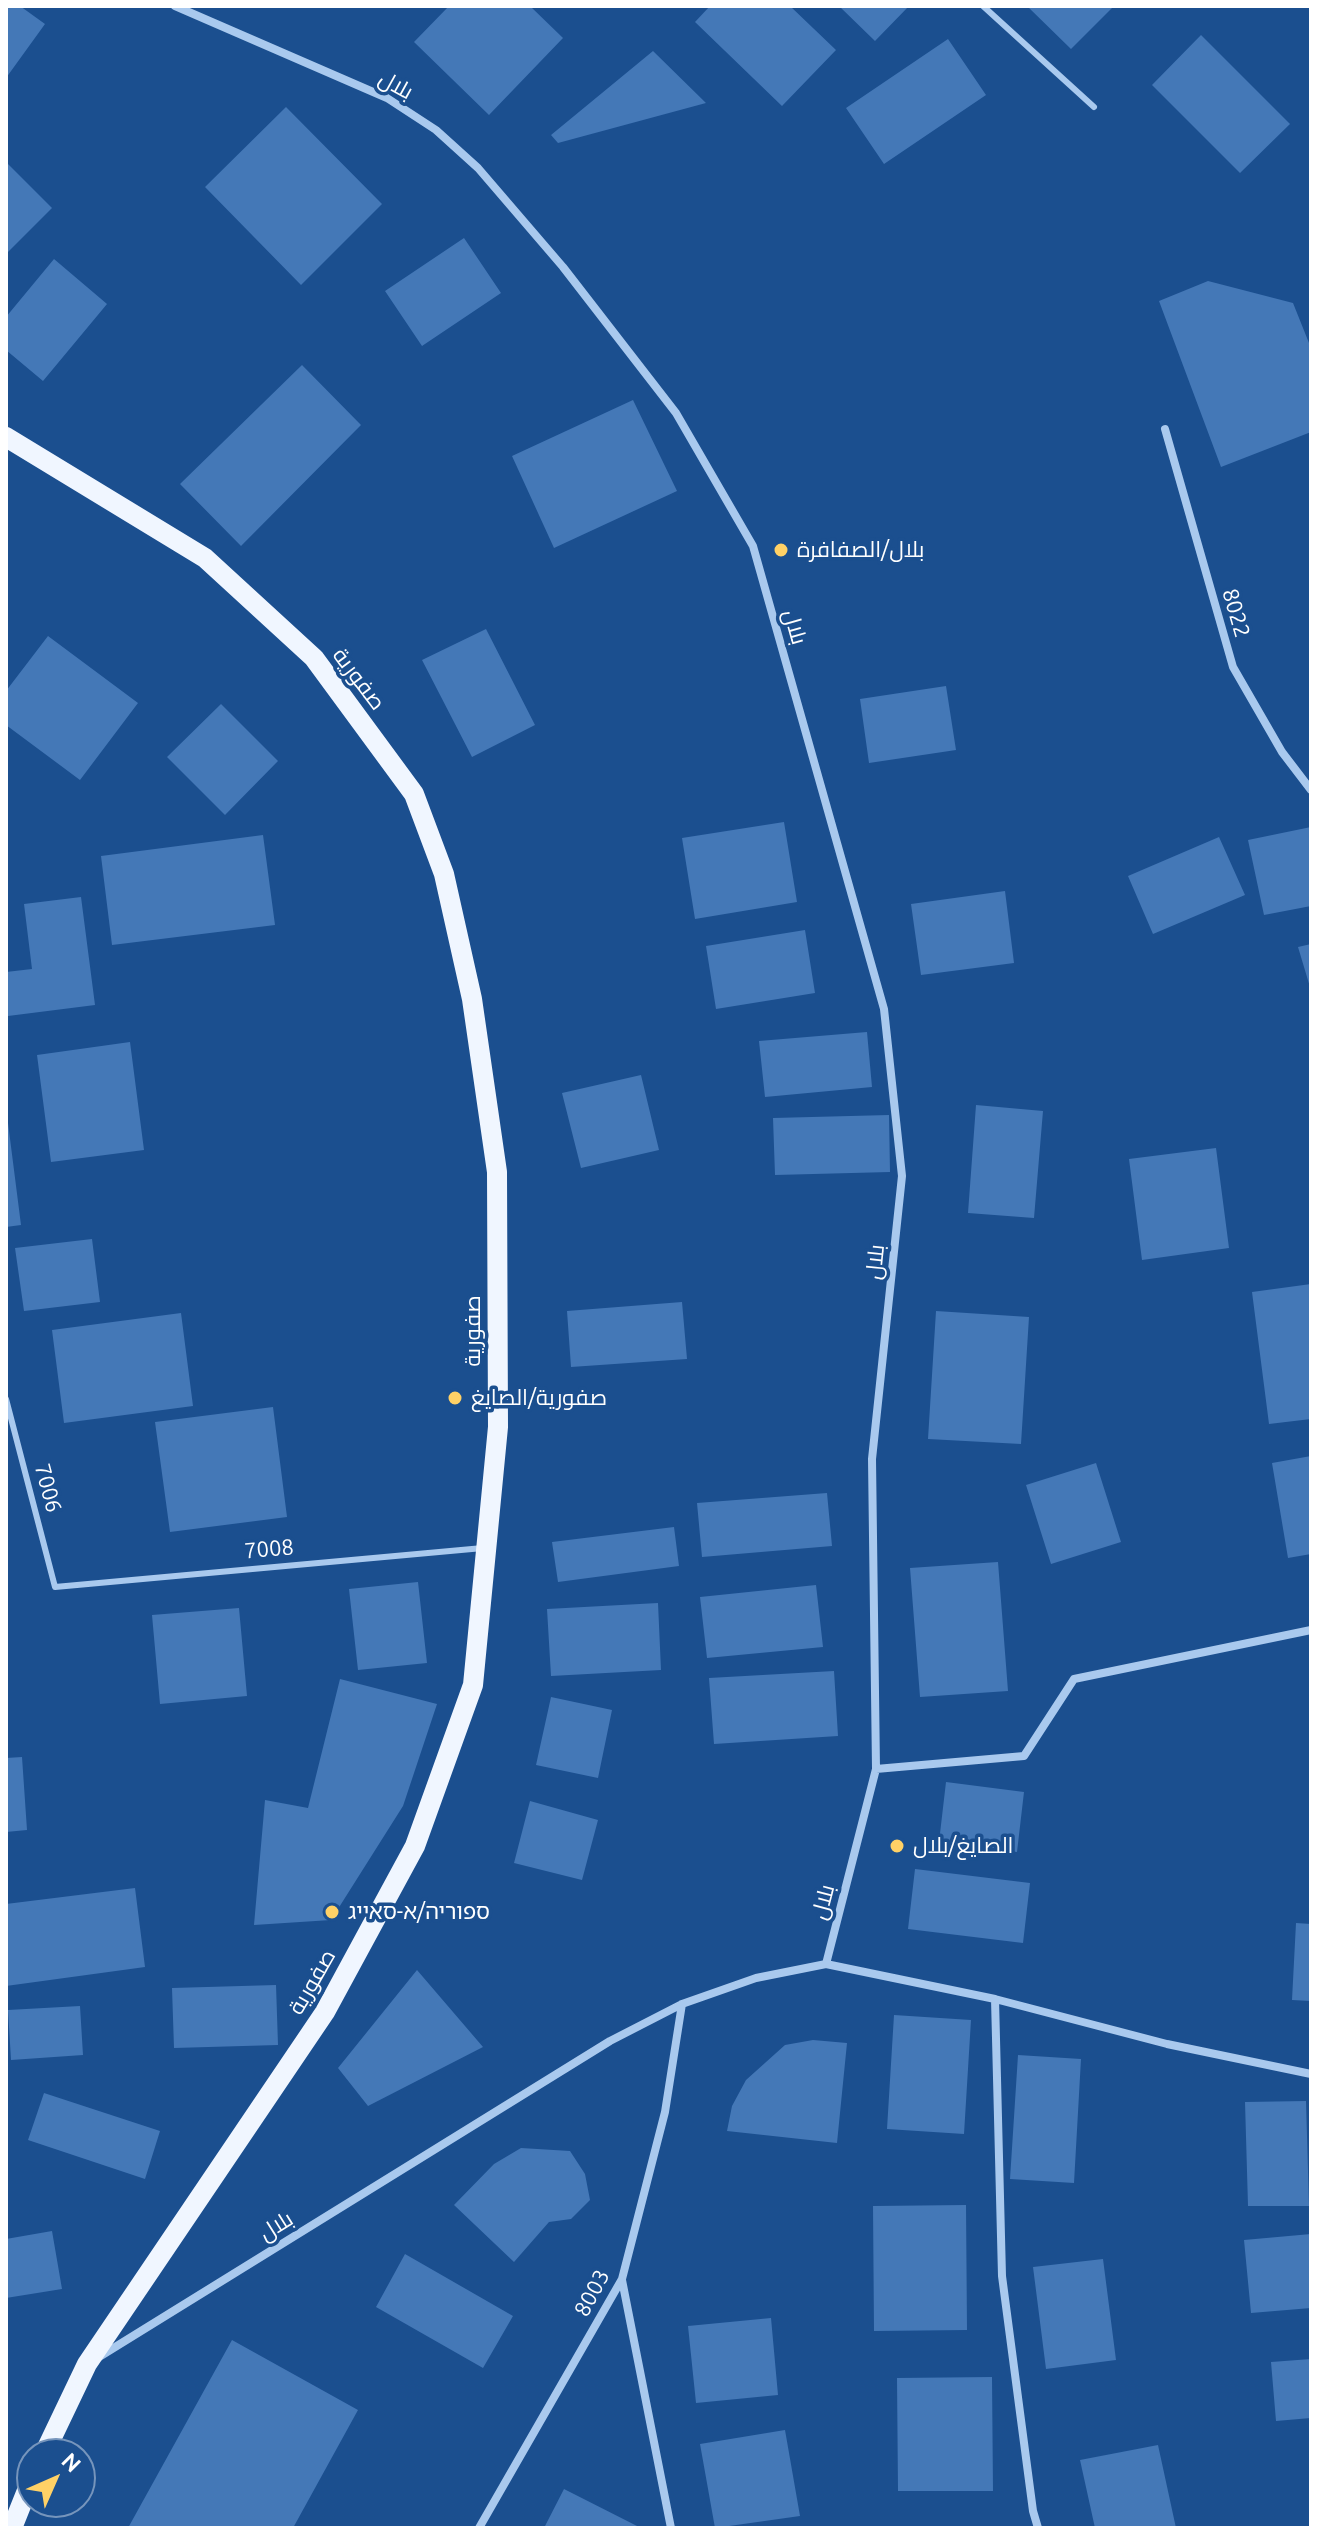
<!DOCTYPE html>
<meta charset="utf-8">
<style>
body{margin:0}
#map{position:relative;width:1317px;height:2534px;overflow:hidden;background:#1b4f8f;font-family:Ubuntu,sans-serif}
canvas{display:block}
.frame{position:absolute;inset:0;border:8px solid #fff;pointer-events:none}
.north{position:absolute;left:16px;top:2438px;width:80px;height:80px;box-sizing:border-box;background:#1b4f8f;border:2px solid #7695bc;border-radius:50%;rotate:45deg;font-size:22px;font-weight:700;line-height:32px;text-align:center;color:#fff}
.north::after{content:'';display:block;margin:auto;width:28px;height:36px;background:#ffd166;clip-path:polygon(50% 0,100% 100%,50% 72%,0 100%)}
</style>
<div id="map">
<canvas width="1317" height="2534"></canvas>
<div class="frame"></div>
<div class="north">N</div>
</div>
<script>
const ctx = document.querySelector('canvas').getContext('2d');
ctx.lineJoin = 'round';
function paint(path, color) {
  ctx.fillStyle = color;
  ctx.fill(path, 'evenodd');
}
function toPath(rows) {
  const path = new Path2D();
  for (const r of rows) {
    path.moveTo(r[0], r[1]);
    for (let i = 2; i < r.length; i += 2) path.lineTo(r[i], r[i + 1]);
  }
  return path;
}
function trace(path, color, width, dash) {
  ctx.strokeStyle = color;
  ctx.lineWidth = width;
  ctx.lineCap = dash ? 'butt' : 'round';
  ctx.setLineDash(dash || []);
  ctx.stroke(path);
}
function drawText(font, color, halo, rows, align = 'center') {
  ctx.font = font + ' Ubuntu,Cairo,"Noto Sans Hebrew",sans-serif';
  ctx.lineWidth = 7;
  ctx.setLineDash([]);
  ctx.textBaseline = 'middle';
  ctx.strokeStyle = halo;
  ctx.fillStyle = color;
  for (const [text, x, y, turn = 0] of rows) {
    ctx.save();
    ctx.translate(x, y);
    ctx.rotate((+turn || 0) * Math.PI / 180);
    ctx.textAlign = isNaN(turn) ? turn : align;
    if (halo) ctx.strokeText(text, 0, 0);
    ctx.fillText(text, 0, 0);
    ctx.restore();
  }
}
paint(toPath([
 [6,6,20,6,45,24,6,78],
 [449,6,530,6,563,38,489,115,414,42],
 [710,6,790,6,836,50,782,106,695,22],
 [839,6,909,6,875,41],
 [1027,6,1114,6,1071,49],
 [1201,35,1290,124,1240,173,1152,85],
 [948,39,986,95,884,164,846,108],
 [653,51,706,103,558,143,551,135],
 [286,107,382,204,301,285,205,187],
 [6,162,52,208,6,254],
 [464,238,501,293,422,346,385,291],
 [54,259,107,304,43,381,6,350,6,317],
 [1208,281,1293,303,1311,348,1311,432,1221,467,1159,301],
 [302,365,361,425,241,546,180,484],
 [633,400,677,491,554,548,512,456],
 [486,629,535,725,472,757,422,660],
 [48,636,138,703,80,780,6,725,6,691],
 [946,686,956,750,869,763,860,699],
 [221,704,278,761,225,815,167,757],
 [784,822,797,902,695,919,682,838],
 [1311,827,1311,906,1264,915,1248,840],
 [263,835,275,925,112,945,101,856],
 [1219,837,1245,895,1153,934,1128,876],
 [1005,891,1014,963,921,975,911,904],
 [81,897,95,1005,8,1016,6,972,32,969,24,904],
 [805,930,815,993,716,1009,706,946],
 [1311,944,1311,987,1310,987,1298,947],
 [867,1032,872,1087,765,1097,759,1041],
 [130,1042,144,1150,51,1162,37,1055],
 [641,1075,659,1150,581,1168,562,1093],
 [976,1105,1043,1111,1034,1218,968,1213],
 [889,1115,890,1172,775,1175,773,1118],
 [8,1123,21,1225,6,1227,6,1124],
 [1216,1148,1229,1248,1142,1260,1129,1159],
 [92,1239,100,1302,24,1311,15,1248],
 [1311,1284,1311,1419,1269,1424,1252,1292],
 [682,1302,687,1359,571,1367,567,1311],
 [936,1311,1029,1317,1021,1444,928,1439],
 [181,1313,193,1406,64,1423,52,1330],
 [273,1407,287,1517,170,1532,155,1422],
 [1311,1456,1311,1554,1288,1558,1272,1463],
 [1096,1463,1121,1542,1051,1564,1026,1485],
 [827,1493,832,1546,702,1557,697,1503],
 [674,1527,679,1566,558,1582,552,1542],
 [998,1562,1008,1691,920,1697,910,1568],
 [418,1582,427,1663,358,1670,349,1589],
 [816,1585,823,1647,707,1658,700,1597],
 [658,1603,661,1670,551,1676,547,1609],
 [239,1608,247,1696,160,1704,152,1615],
 [834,1671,838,1736,714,1744,709,1678],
 [340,1679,437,1704,403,1806,331,1920,254,1925,265,1800,308,1808],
 [551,1697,612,1710,598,1778,536,1765],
 [22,1757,27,1830,6,1832,6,1758],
 [946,1782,1024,1792,1017,1852,939,1842],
 [530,1801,598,1820,582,1880,514,1863],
 [915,1869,1030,1883,1023,1943,908,1929],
 [135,1888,145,1967,6,1986,6,1904],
 [1296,1923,1311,1924,1311,2001,1292,2000],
 [417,1970,483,2047,368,2106,338,2068],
 [276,1985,278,2045,174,2048,172,1988],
 [80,2006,83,2055,11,2060,8,2010],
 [894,2015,971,2020,964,2134,887,2129],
 [813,2040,847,2043,837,2143,727,2131,732,2106,746,2080,785,2045],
 [1018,2055,1081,2059,1074,2183,1010,2179],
 [44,2093,160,2131,145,2179,28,2140],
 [1306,2101,1309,2206,1248,2206,1245,2102],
 [521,2148,570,2151,585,2174,590,2200,571,2219,549,2222,514,2262,454,2205,494,2164],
 [966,2205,967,2330,874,2331,873,2206],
 [52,2231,62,2289,6,2298,6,2239],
 [1311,2234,1311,2308,1251,2313,1244,2240],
 [405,2254,513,2316,483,2368,376,2307],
 [1103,2259,1116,2360,1046,2369,1033,2267],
 [771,2318,778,2395,696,2403,688,2326],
 [232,2340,358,2410,293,2528,128,2528],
 [1311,2359,1311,2418,1276,2421,1271,2362],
 [992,2377,993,2491,898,2491,897,2378],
 [785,2430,800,2516,715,2528,700,2444],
 [1158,2445,1176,2528,1095,2528,1080,2460],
 [564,2489,641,2528,544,2528]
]), '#4478b7');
trace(toPath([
 [983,6,1094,107],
 [6,1399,55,1587,483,1548]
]), '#a9c9ee', 6);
trace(toPath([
 [1165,429,1233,667,1282,752,1311,790],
 [876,1769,1024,1756,1074,1679,1311,1630],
 [826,1964,995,1999,1167,2044,1311,2074],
 [995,1999,1002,2276,1033,2511,1038,2528],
 [622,2280,671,2528],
 [99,2357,610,2041,682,2004,756,1978,826,1964,876,1769,872,1459,902,1176,884,1009,753,546,676,413,563,267,478,168,436,130,387,98,175,6],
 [479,2528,622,2279,665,2112,682,2004]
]), '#a9c9ee', 8);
trace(toPath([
 [6,437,205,558,314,658,414,794,444,874,472,999,497,1172,498,1427,473,1685,415,1846,325,2012,87,2364,44,2454],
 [12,2528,32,2478]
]), '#f0f6ff', 20);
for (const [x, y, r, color] of [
 [781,550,8,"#ffd166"],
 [455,1398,8,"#ffd166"],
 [897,1846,8,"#ffd166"],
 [332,1912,8,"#ffd166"]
]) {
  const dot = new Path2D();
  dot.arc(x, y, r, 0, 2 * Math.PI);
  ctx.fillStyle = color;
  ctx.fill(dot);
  trace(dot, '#1b4f8f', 3);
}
drawText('22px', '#fff', '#1b4f8f', [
 ["بلال",396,85,29],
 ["8022",1236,613,74],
 ["بلال",795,627,74],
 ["صفورية",359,679,53],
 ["بلال",875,1262,-84],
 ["صفورية",473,1331,-90],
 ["7006",48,1488,75],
 ["7008",269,1549,-5],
 ["بلال",823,1902,-75],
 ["صفورية",312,1982,-60],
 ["بلال",276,2226,-32],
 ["8003",592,2293,-62]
]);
drawText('22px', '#fff', '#1b4f8f', [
 ["بلال/الصفافرة",797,550],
 ["صفورية/الصايغ",471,1398],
 ["الصايغ/بلال",913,1846],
 ["ספוריה/א-סאייג",348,1912]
], 'left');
</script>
